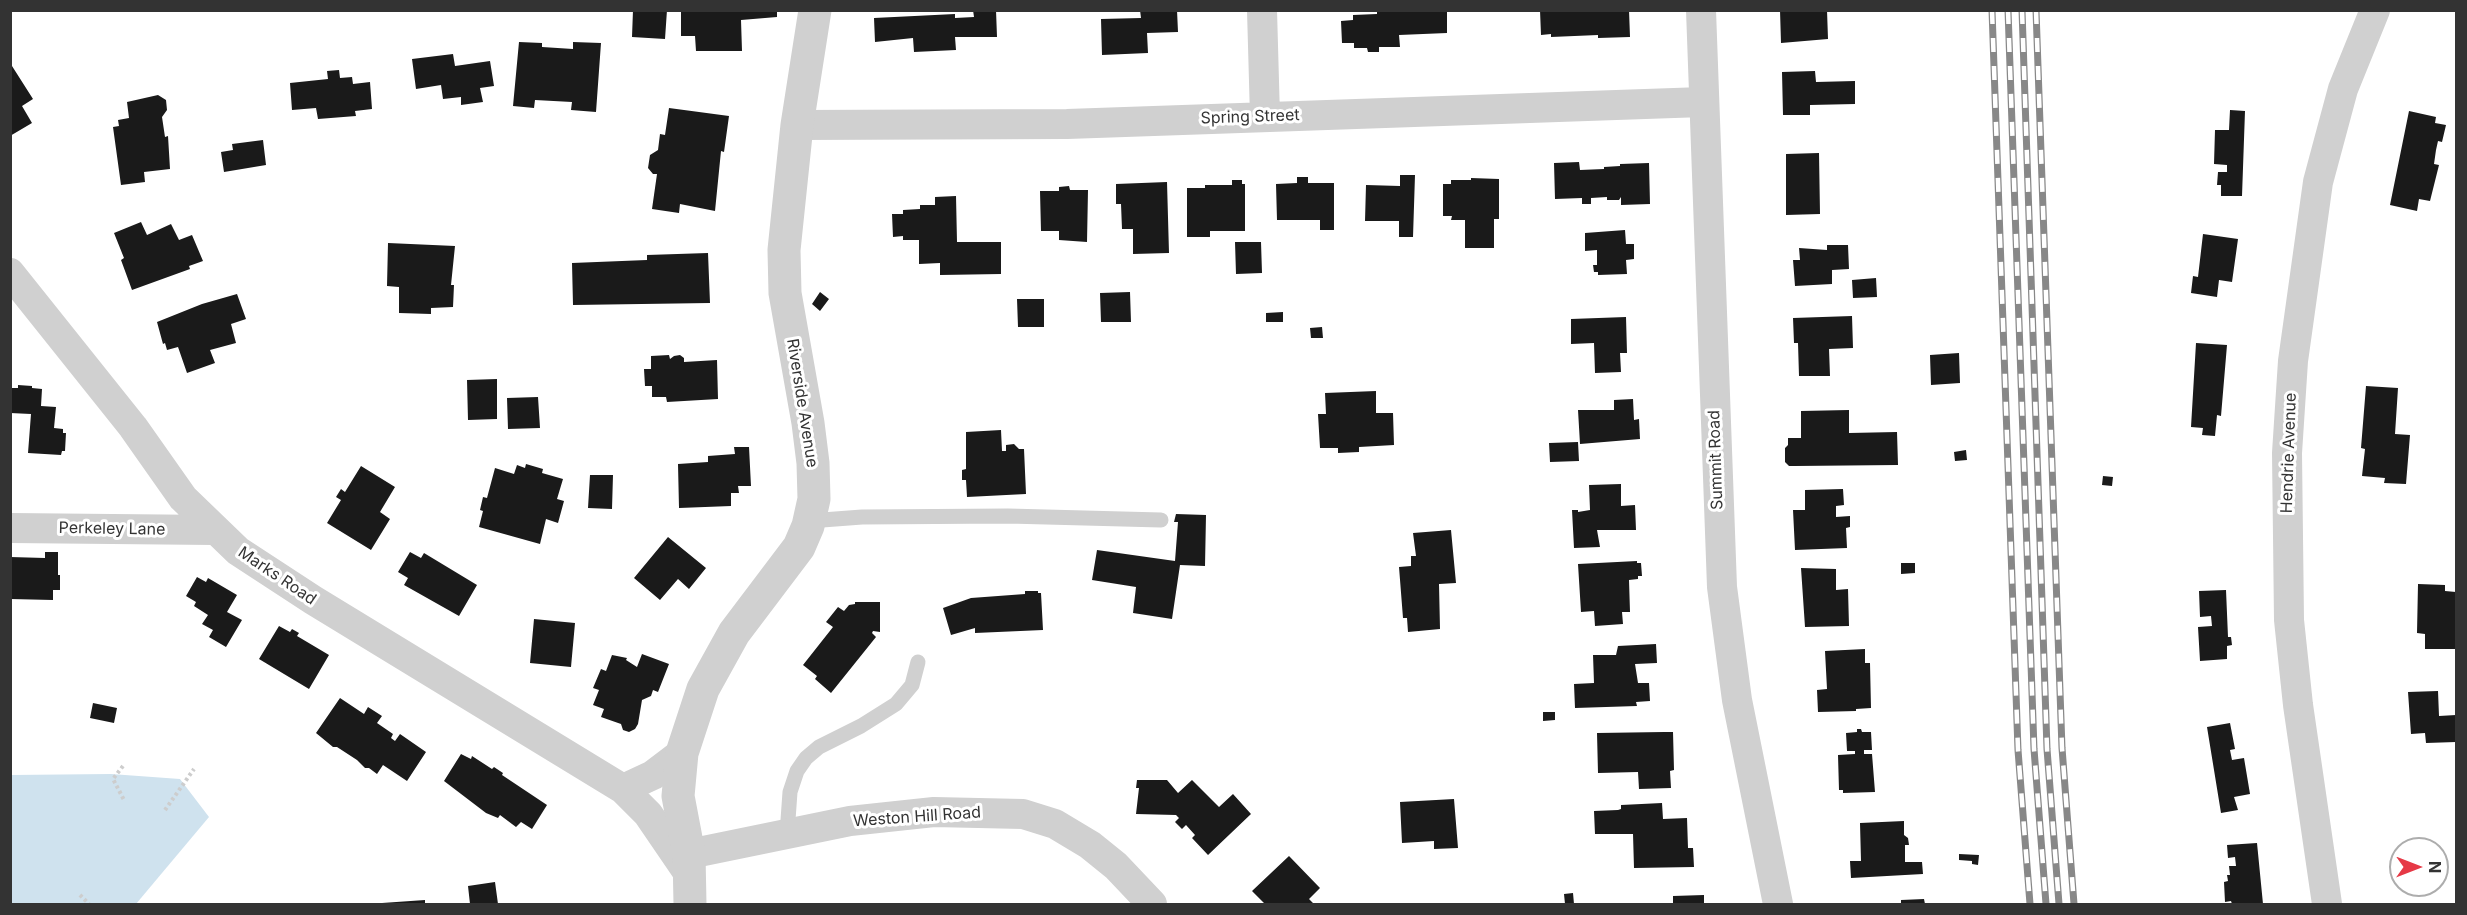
<!DOCTYPE html>
<style>
body{margin:0}
#map{position:relative;width:2467px;height:915px;overflow:hidden;background:#fff;font-family:Inter,sans-serif}
canvas{display:block}
.frame{position:absolute;inset:0;border:12px solid #333;pointer-events:none}
.north{position:absolute;left:2389px;top:837px;width:60px;height:60px;box-sizing:border-box;background:#fff;border:2px solid #adadad;border-radius:50%;rotate:90deg;font-size:16px;font-weight:700;line-height:24px;text-align:center;color:#333}
.north::after{content:'';display:block;margin:auto;width:21px;height:27px;background:#e63946;clip-path:polygon(50% 0,100% 100%,50% 72%,0 100%)}
</style>
<div id="map">
<canvas width="2467" height="915"></canvas>
<div class="frame"></div>
<div class="north">N</div>
</div>
<script>
const ctx = document.querySelector('canvas').getContext('2d');
ctx.lineJoin = 'round';
function paint(path, color) {
  ctx.fillStyle = color;
  ctx.fill(path, 'evenodd');
}
function toPath(rows) {
  const path = new Path2D();
  for (const r of rows) {
    path.moveTo(r[0], r[1]);
    for (let i = 2; i < r.length; i += 2) path.lineTo(r[i], r[i + 1]);
  }
  return path;
}
function trace(path, color, width, dash) {
  ctx.strokeStyle = color;
  ctx.lineWidth = width;
  ctx.lineCap = dash ? 'butt' : 'round';
  ctx.setLineDash(dash || []);
  ctx.stroke(path);
}
function drawText(font, color, halo, rows, align = 'center') {
  ctx.font = font + ' Inter,sans-serif';
  ctx.lineWidth = 6;
  ctx.setLineDash([]);
  ctx.textBaseline = 'middle';
  ctx.strokeStyle = halo;
  ctx.fillStyle = color;
  for (const [text, x, y, turn = 0] of rows) {
    ctx.save();
    ctx.translate(x, y);
    ctx.rotate((+turn || 0) * Math.PI / 180);
    ctx.textAlign = isNaN(turn) ? turn : align;
    if (halo) ctx.strokeText(text, 0, 0);
    ctx.fillText(text, 0, 0);
    ctx.restore();
  }
}
paint(toPath([
 [111,774,180,779,209,817,136,904,11,904,11,775]
]), '#cfe2ee');
paint(toPath([
 [633,10,667,10,665,39,632,37],
 [681,10,777,10,777,17,741,20,742,51,696,51,695,36,681,36],
 [973,10,996,10,997,37,955,37,956,50,914,52,913,38,875,42,874,18,955,14,955,18,974,17],
 [1140,10,1177,10,1178,32,1147,33,1148,53,1102,55,1101,19,1141,18],
 [1377,10,1447,10,1447,33,1399,35,1400,47,1379,47,1379,52,1368,52,1367,48,1354,48,1354,43,1342,43,1341,21,1353,20,1353,15,1377,14],
 [1540,10,1629,10,1630,37,1598,38,1598,35,1551,37,1551,34,1541,35],
 [1780,10,1827,10,1828,39,1781,43],
 [519,42,542,43,542,47,573,49,573,42,601,43,596,112,571,110,572,102,535,100,534,108,513,106],
 [453,54,455,66,490,61,494,86,480,88,483,102,461,105,461,97,443,99,441,85,416,89,412,59],
 [12,66,33,99,22,106,32,123,10,136],
 [339,70,340,78,352,77,353,84,370,82,372,109,355,111,356,116,318,119,316,108,292,110,290,83,328,79,327,71],
 [1815,71,1816,82,1855,81,1855,104,1810,105,1810,115,1783,115,1782,72],
 [158,95,166,100,167,110,162,117,165,137,168,136,170,169,144,172,145,182,121,185,113,127,119,126,118,120,129,118,127,102],
 [669,108,729,116,724,152,721,151,715,211,680,204,679,213,652,209,657,174,653,174,648,168,650,155,658,150,660,134,665,135],
 [2230,110,2245,111,2242,196,2221,196,2221,185,2217,185,2218,172,2227,172,2227,165,2214,164,2215,130,2229,130],
 [2409,111,2436,117,2435,123,2446,125,2442,142,2438,141,2436,150,2434,164,2439,165,2430,201,2419,199,2417,211,2390,205],
 [263,140,266,165,224,172,221,152,233,150,232,144],
 [1819,153,1820,214,1786,215,1786,154],
 [1579,162,1580,170,1604,169,1604,167,1620,166,1620,164,1649,163,1650,204,1621,205,1621,197,1619,200,1607,200,1607,197,1591,198,1591,204,1582,204,1582,198,1555,199,1554,163],
 [1400,175,1415,175,1413,237,1399,237,1399,221,1365,221,1366,185,1400,186],
 [1297,177,1308,177,1308,183,1334,183,1334,230,1320,230,1320,220,1277,220,1276,184,1297,183],
 [1471,178,1499,179,1499,219,1494,219,1494,248,1465,248,1465,220,1451,220,1452,216,1443,216,1443,184,1451,184,1451,180,1471,180],
 [1232,180,1242,180,1242,184,1245,184,1245,231,1210,231,1210,237,1187,237,1187,188,1205,188,1205,185,1232,185],
 [1167,182,1169,253,1133,254,1133,229,1122,229,1121,204,1116,204,1116,184],
 [1069,186,1070,190,1088,190,1087,242,1059,240,1059,231,1041,231,1040,191,1059,191,1059,187],
 [956,196,957,242,1001,242,1001,274,940,275,940,263,919,264,919,240,903,240,903,236,893,237,892,214,903,214,903,210,920,209,920,205,935,205,935,197],
 [141,222,147,235,171,224,179,240,192,235,203,261,189,266,190,269,132,290,121,260,124,258,114,233],
 [1625,230,1626,244,1634,244,1634,259,1626,260,1627,274,1598,275,1598,272,1594,272,1593,265,1597,265,1597,250,1585,251,1585,233],
 [2203,234,2238,239,2232,282,2219,280,2217,297,2191,293,2193,276,2198,277],
 [1235,242,1261,242,1262,273,1236,274],
 [388,243,455,246,451,285,454,285,453,307,431,308,431,314,399,313,399,287,387,286],
 [1827,245,1848,245,1849,269,1832,270,1832,284,1795,286,1793,260,1800,260,1799,248,1827,250],
 [708,253,710,303,573,305,572,263,647,260,647,255],
 [1876,278,1877,297,1853,298,1852,280],
 [820,292,829,299,820,311,812,304],
 [1130,292,1131,322,1101,322,1100,293],
 [237,294,246,319,231,324,236,343,210,350,215,363,187,373,178,347,167,350,165,343,163,344,157,322,202,304],
 [1017,299,1044,299,1044,327,1018,327],
 [1283,312,1283,322,1266,322,1266,313],
 [1852,316,1853,348,1829,349,1830,376,1799,376,1798,343,1794,343,1793,318],
 [1626,317,1627,353,1620,353,1621,372,1595,373,1594,343,1571,344,1571,319],
 [1322,327,1323,338,1311,338,1310,328],
 [2196,343,2227,345,2221,416,2217,415,2215,436,2202,435,2203,428,2191,427],
 [1959,353,1960,383,1931,385,1930,355],
 [669,355,670,359,674,356,680,355,684,358,684,362,717,360,718,399,667,402,666,397,652,397,652,386,645,386,644,369,651,369,651,356],
 [497,379,497,419,468,420,467,380],
 [18,385,32,386,32,388,42,389,41,406,56,407,54,428,63,429,63,433,66,433,65,451,62,451,61,455,28,453,31,414,10,413,10,388,18,388],
 [2366,386,2398,388,2395,434,2410,435,2406,484,2384,483,2385,478,2362,476,2365,449,2361,448],
 [1376,391,1376,413,1393,413,1394,445,1359,447,1359,452,1338,453,1338,448,1320,448,1318,414,1326,414,1325,393],
 [538,397,540,428,508,429,507,398],
 [1633,399,1634,420,1639,419,1640,439,1580,444,1578,410,1614,410,1614,400],
 [1849,410,1849,433,1897,432,1898,465,1795,466,1789,466,1785,462,1785,448,1788,445,1788,438,1801,438,1801,411],
 [1001,430,1002,451,1006,451,1006,445,1014,444,1019,449,1024,449,1026,494,967,497,966,480,962,480,962,470,966,469,966,432],
 [1578,442,1579,461,1550,462,1549,443],
 [734,447,749,447,751,486,738,486,739,493,731,493,731,506,679,508,678,464,708,462,708,456,735,454],
 [1966,450,1967,460,1955,461,1954,452],
 [526,464,543,469,542,473,563,479,557,499,564,501,558,523,546,519,540,544,479,527,483,511,480,510,483,497,487,498,495,468,514,474,517,465,525,468],
 [361,466,395,487,380,512,390,519,371,550,327,523,341,500,336,497,341,489,345,492],
 [590,475,613,475,612,509,588,508],
 [2103,476,2113,477,2112,486,2102,485],
 [1621,484,1621,506,1635,505,1636,530,1597,530,1600,547,1574,548,1572,510,1578,510,1578,512,1590,510,1589,485],
 [1843,489,1844,505,1836,506,1836,517,1850,516,1850,527,1846,528,1847,548,1795,550,1793,510,1805,510,1805,490],
 [1176,514,1206,515,1205,566,1180,565,1172,619,1133,613,1136,587,1092,580,1097,550,1175,561,1178,522,1174,522],
 [1451,530,1456,583,1439,584,1440,629,1408,632,1407,618,1403,618,1399,567,1411,566,1411,556,1416,556,1413,533],
 [668,537,706,568,689,589,678,579,660,600,634,578],
 [45,552,58,552,58,575,60,575,60,590,53,590,53,600,10,599,10,557,45,558],
 [410,552,421,558,424,553,477,585,459,616,404,585,408,578,398,572],
 [1637,561,1637,563,1641,563,1642,576,1638,576,1638,579,1629,580,1630,612,1622,612,1623,624,1595,626,1594,611,1581,612,1578,564],
 [1901,563,1915,563,1915,573,1901,574],
 [1801,568,1836,569,1836,590,1848,589,1849,626,1805,627],
 [197,577,206,582,208,578,237,595,227,612,242,620,226,647,209,637,213,630,202,624,208,615,194,606,196,602,186,596],
 [2418,584,2445,585,2445,591,2456,592,2456,649,2425,649,2425,634,2417,633],
 [2226,590,2228,637,2231,637,2232,645,2227,646,2227,659,2200,661,2198,627,2212,626,2211,616,2200,617,2199,591],
 [1025,591,1038,591,1038,593,1041,593,1043,630,975,633,975,628,951,635,943,608,971,598,1025,594],
 [855,602,880,602,880,632,873,631,872,633,876,637,831,693,815,679,817,676,803,665,833,627,826,622,838,607,844,611,849,605,855,604],
 [534,619,575,623,571,667,530,663],
 [279,626,290,632,292,629,299,633,297,636,329,655,309,689,259,659],
 [1656,644,1657,663,1635,664,1638,683,1649,683,1650,701,1636,702,1637,706,1575,708,1574,684,1594,683,1593,655,1616,655,1618,646],
 [1865,649,1865,663,1870,663,1871,708,1856,709,1856,711,1818,712,1817,690,1827,689,1825,651],
 [642,654,669,664,658,692,653,690,651,696,642,700,638,724,635,729,629,732,623,730,621,724,601,717,604,709,593,705,599,690,593,688,601,669,606,671,612,655,627,658,626,660,637,667],
 [2438,691,2439,716,2456,715,2456,742,2426,743,2425,733,2411,734,2408,692],
 [340,698,364,714,368,707,382,716,377,723,393,734,391,738,395,741,400,734,426,752,407,781,383,765,377,774,369,768,365,768,357,760,337,747,333,747,316,733],
 [93,703,117,708,114,723,90,718],
 [1543,712,1555,712,1555,720,1543,721],
 [2230,723,2235,749,2230,750,2232,760,2244,758,2250,794,2234,797,2238,810,2221,813,2207,727],
 [1857,729,1861,729,1862,732,1871,732,1872,750,1864,750,1864,754,1872,754,1875,792,1843,793,1843,790,1839,790,1838,755,1855,754,1855,751,1847,751,1846,733,1857,732],
 [1664,732,1673,732,1674,770,1670,771,1671,788,1639,789,1638,772,1598,773,1597,733],
 [461,754,471,759,472,756,492,769,494,767,503,773,502,775,547,805,532,829,521,822,516,827,500,815,498,818,486,813,444,781],
 [1137,780,1167,780,1178,793,1192,780,1219,807,1233,794,1251,814,1208,855,1192,838,1195,835,1186,825,1182,829,1175,822,1179,818,1176,815,1136,814,1139,788,1136,788],
 [1454,799,1458,848,1434,849,1434,841,1402,843,1400,802],
 [1662,803,1663,819,1687,818,1688,848,1693,848,1694,867,1634,868,1633,834,1595,834,1594,811,1618,810,1621,809,1621,805],
 [1904,821,1904,835,1908,838,1909,845,1905,845,1905,862,1922,862,1923,874,1851,878,1850,861,1861,861,1860,823],
 [2257,843,2263,904,2232,904,2231,901,2225,902,2224,882,2228,881,2227,875,2230,875,2229,866,2236,866,2235,857,2228,858,2227,845],
 [1959,854,1979,855,1978,865,1972,864,1972,861,1959,860],
 [1289,856,1320,888,1309,899,1314,904,1265,904,1252,891],
 [495,882,498,904,470,904,468,886],
 [1573,893,1574,904,1565,904,1564,894],
 [1704,895,1704,904,1673,904,1673,896],
 [1924,899,1925,904,1901,904,1901,900],
 [425,900,425,904,382,904,382,903]
]), '#1a1a1a');
trace(toPath([
 [123,766,113,779,124,800],
 [165,810,194,769],
 [80,895,89,904]
]), '#cdcdcd', 4, [3, 3]);
trace(toPath([
 [809,521,862,517,1008,516,1161,520],
 [787,834,790,792,797,771,806,758,819,747,861,726,896,704,912,685,918,662]
]), '#d0d0d0', 15);
trace(toPath([
 [1262,10,1265,117],
 [1701,10,1722,587,1737,700,1778,904],
 [797,125,1067,124,1703,102],
 [10,273,133,427,183,498,238,551,313,600,623,789,648,814,689,874],
 [10,528,214,530],
 [623,789,653,775,682,753],
 [689,854,850,821,934,812,1023,814,1055,824,1090,845,1116,866,1152,904],
 [2327,904,2298,705,2289,620,2287,453,2293,361,2318,182,2343,89,2375,10]
]), '#d0d0d0', 30);
trace(toPath([
 [690,904,689,854,678,796,682,753,703,689,734,633,799,547,808,526,814,499,813,463,808,423,785,293,784,250,797,125,815,10]
]), '#d0d0d0', 33);
const rail = toPath([
 [1992,10,2018,750,2030,904],
 [2008,10,2034,749,2046,904],
 [2022,10,2047,749,2059,904],
 [2036,10,2062,748,2074,904]
]);
trace(rail, '#888', 7);
trace(rail, '#fff', 4.5, [14]);
drawText('16px', '#333', '#fff', [
 ["Spring Street",1250,117,-2],
 ["Riverside Avenue",802,403,81],
 ["Hendrie Avenue",2289,453,-88],
 ["Summit Road",1716,460,-92],
 ["Perkeley Lane",112,529,1],
 ["Marks Road",277,576,34],
 ["Weston Hill Road",917,817,-4]
]);
</script>
